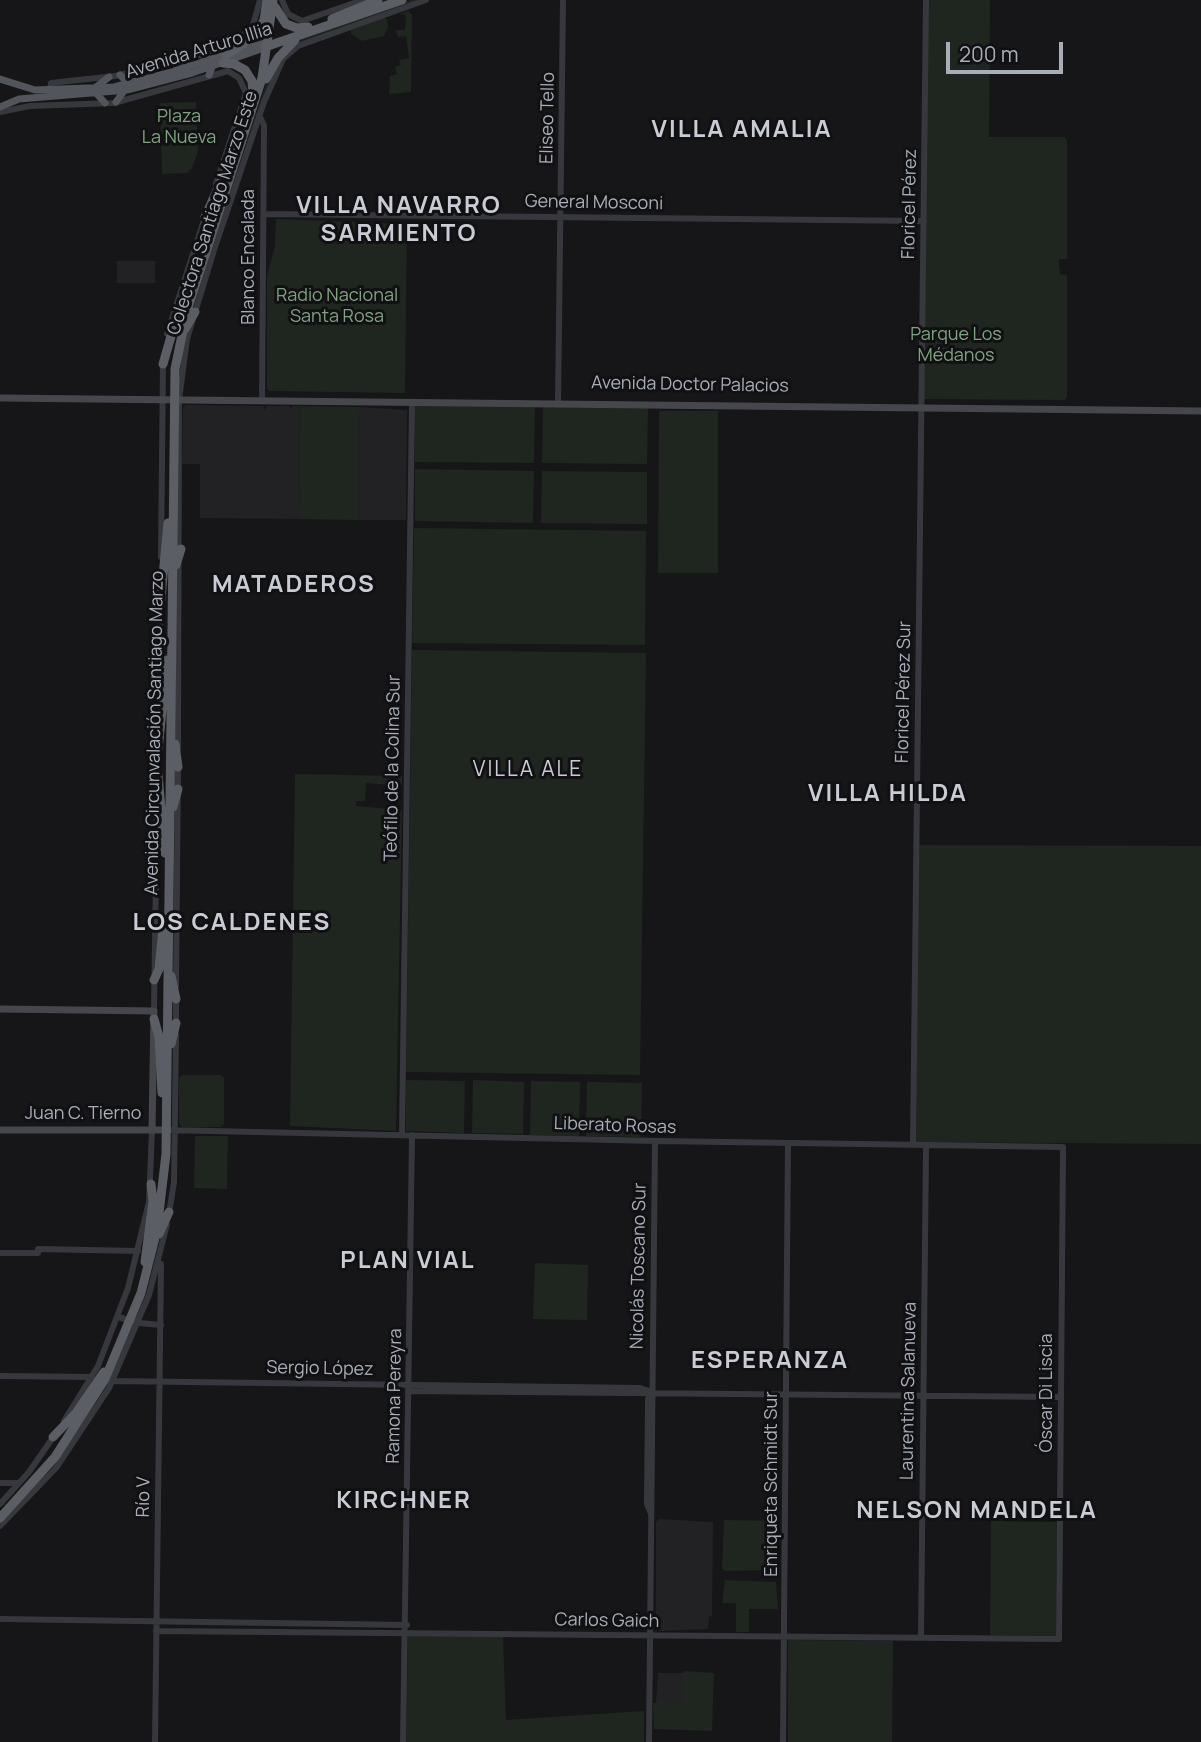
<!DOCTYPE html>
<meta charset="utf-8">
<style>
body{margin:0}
#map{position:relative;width:1201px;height:1742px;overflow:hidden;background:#161618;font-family:Manrope,sans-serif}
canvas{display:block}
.scale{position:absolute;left:946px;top:42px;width:117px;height:32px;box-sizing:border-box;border:4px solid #a8adb8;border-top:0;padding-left:9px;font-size:21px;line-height:24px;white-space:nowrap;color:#a8adb8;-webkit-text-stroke:5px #111113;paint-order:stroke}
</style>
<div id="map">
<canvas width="1201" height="1742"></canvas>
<div class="scale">200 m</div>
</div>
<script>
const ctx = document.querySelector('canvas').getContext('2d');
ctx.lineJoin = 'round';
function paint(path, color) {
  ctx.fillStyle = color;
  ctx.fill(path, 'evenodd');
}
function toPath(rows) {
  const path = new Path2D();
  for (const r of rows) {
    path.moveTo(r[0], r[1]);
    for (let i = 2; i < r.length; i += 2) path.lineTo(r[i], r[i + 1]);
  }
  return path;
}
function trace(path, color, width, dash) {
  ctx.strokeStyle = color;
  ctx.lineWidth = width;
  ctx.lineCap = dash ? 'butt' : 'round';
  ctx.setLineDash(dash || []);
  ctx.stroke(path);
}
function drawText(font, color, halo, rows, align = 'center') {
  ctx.font = font + ' Manrope,sans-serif';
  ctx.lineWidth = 6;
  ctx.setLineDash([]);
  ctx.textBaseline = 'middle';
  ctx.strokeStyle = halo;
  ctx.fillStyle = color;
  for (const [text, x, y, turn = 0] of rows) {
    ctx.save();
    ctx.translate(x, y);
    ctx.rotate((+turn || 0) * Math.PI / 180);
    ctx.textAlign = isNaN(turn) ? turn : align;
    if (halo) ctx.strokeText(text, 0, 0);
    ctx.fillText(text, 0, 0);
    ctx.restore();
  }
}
paint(toPath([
 [117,261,155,261,155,283,117,283],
 [186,405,263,406,265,410,266,406,290,406,292,410,292,406,300,406,299,519,200,518,200,464,182,464,183,408],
 [359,407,407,410,406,520,358,520],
 [659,1519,713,1522,712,1616,709,1617,708,1629,660,1631,660,1622,656,1622,656,1522],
 [658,1673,683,1673,683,1703,656,1703]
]), '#222225');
paint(toPath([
 [411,0,419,0,291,47,277,64,263,97,219,225,266,84,276,64,289,48,304,38],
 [928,0,990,0,989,137,1064,137,1067,140,1067,259,1059,259,1059,265,1060,274,1067,275,1067,397,1065,400,924,399],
 [408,11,412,14,411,92,389,94,390,76,397,74,395,67,401,65,399,60,409,58,406,36,398,37,396,30,405,30,406,15,399,14],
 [384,18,387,19,388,27,384,36,362,41,351,34,351,30],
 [196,102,198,152,192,168,187,173,162,174,160,103],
 [276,219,407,224,405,393,269,391,267,388,267,276,275,246],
 [415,405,535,406,534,463,415,462],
 [300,406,359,407,358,520,299,519],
 [543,406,648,408,647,464,542,463],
 [659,411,718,411,718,573,658,573],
 [415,469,534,471,533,523,415,521],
 [542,471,647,472,647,524,541,523],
 [414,528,646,531,645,645,412,643],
 [412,650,646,653,640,1075,406,1072],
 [295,774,402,776,402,786,366,783,365,801,356,801,356,806,402,810,396,1131,290,1126],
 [918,845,1201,846,1201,1144,916,1142],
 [182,1075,221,1075,224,1078,224,1124,221,1127,182,1127,179,1123,179,1078],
 [406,1080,465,1081,464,1133,406,1131],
 [473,1080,524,1082,523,1134,472,1133],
 [531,1081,580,1082,579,1136,530,1135],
 [587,1082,642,1083,641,1137,586,1136],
 [195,1136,228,1136,227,1189,194,1188],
 [535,1263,588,1265,587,1320,533,1319],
 [724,1520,777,1521,778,1570,725,1571,722,1568],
 [991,1521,1057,1522,1056,1636,990,1635],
 [725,1580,776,1582,778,1609,749,1609,749,1632,736,1632,736,1603,722,1603],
 [408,1635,503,1636,506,1720,644,1711,644,1742,406,1742],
 [788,1640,893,1641,892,1742,788,1742],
 [683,1671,714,1673,712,1731,654,1729,653,1703,683,1703]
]), '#1e261f');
trace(toPath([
 [282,0,288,14,302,21,363,0],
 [50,90,51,83,115,76,185,60,236,42,253,25,260,0],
 [0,112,30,106,114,103,228,71,239,78,246,93,216,184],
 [259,115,264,125,262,401],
 [264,214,924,221],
 [167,334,206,214],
 [558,404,563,0],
 [161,557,163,362],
 [159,704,160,607],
 [178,748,179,400,187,339,215,247,264,102,283,59,298,46,426,0],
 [157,778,158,747],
 [176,986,178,766],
 [154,1011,157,806],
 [176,1024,176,997],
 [402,1135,412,403],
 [913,1145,926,0],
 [169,1213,174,1182,176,1035],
 [0,1253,38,1253,38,1249,138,1251],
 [118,1317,139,1323,161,1325],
 [0,1376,92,1377],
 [113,1381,640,1388,652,1392],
 [409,1391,1061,1397],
 [64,1421,98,1366,128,1288,149,1202,152,1130],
 [0,1483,19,1483],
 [0,1504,29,1472,54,1436],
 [651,1514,647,1504,648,1399,652,1392],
 [0,1526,56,1468,109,1388,149,1295,167,1224],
 [0,1619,407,1625],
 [156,1631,1059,1639,1063,1147,658,1141,166,1130],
 [921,1638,926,1145],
 [155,1742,161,1264],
 [403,1742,412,1135],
 [649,1742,655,1141],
 [783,1742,788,1143]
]), '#37383d', 6);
trace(toPath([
 [0,398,1201,411],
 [0,1009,154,1011,152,1130],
 [0,1130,166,1130]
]), '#45474d', 7);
trace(toPath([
 [201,54,214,62,209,75],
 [176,70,189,59],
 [0,79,35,90,114,87,176,71,265,41],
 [96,87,109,77],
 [95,92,105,103],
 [116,102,127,87,126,81,120,75],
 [0,107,19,99,127,90,192,73,264,48]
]), '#53555c', 7);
trace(toPath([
 [275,7,286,24,297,28,308,27],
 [332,19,378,0],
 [265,47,402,0],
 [226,55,257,34,264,20,267,0],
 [223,63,234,64,245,70,252,81,253,93],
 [266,79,278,58,295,40],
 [205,217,235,150],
 [185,329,195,312],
 [163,364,180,305,190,286],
 [176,565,181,549],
 [160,608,168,523],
 [175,744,178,767],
 [158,750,167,660],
 [158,775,165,853],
 [173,807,178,789],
 [171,976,176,999],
 [154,980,159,969,164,919],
 [154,1019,159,1037,162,1093],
 [171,1044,176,1023],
 [159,1234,169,1212],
 [145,1262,153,1201,151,1184],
 [53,1437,76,1413,104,1372],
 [0,1518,55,1457,105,1379,141,1293,157,1230,166,1154,175,369,187,311,262,78,273,0]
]), '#5b5e65', 9);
drawText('18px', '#a8adb8', '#111113', [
 ["Avenida Arturo Illia",199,51,-17],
 ["Eliseo Tello",548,118,-89],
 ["General Mosconi",594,203,1],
 ["Floricel Pérez",910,204,-89],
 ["Colectora Santiago Marzo Este",213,213,-72],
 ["Blanco Encalada",249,257,-90],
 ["Avenida Doctor Palacios",690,385,1],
 ["Floricel Pérez Sur",904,692,-89],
 ["Avenida Circunvalación Santiago Marzo",155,733,-89],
 ["Teófilo de la Colina Sur",393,768,-89],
 ["Juan C. Tierno",83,1114],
 ["Liberato Rosas",615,1126,2],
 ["Nicolás Toscano Sur",639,1266,-89],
 ["Sergio López",320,1369,1],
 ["Laurentina Salanueva",909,1391,-89],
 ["Óscar Di Liscia",1047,1393,-90],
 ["Ramona Pereyra",395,1396,-89],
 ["Enriqueta Schmidt Sur",772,1484,-90],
 ["Río V",144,1497,-89],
 ["Carlos Gaich",607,1621,1]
]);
drawText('18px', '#7fa381', '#111113', [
 ["Plaza",179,117],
 ["La Nueva",179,138],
 ["Radio Nacional",337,296],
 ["Santa Rosa",337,317],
 ["Parque Los",956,335],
 ["Médanos",956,356]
]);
ctx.letterSpacing = '2px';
drawText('21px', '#c9ccd4', '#111113', [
 ["VILLA ALE",528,770]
]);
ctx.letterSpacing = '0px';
ctx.letterSpacing = '2px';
drawText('bold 24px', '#c9ccd4', '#111113', [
 ["VILLA AMALIA",742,130],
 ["VILLA NAVARRO",399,206],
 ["SARMIENTO",399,234],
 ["MATADEROS",294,585],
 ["VILLA HILDA",888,794],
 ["LOS CALDENES",232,923],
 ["PLAN VIAL",408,1261],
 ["ESPERANZA",770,1361],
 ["KIRCHNER",404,1501],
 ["NELSON MANDELA",977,1511]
]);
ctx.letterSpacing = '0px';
</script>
